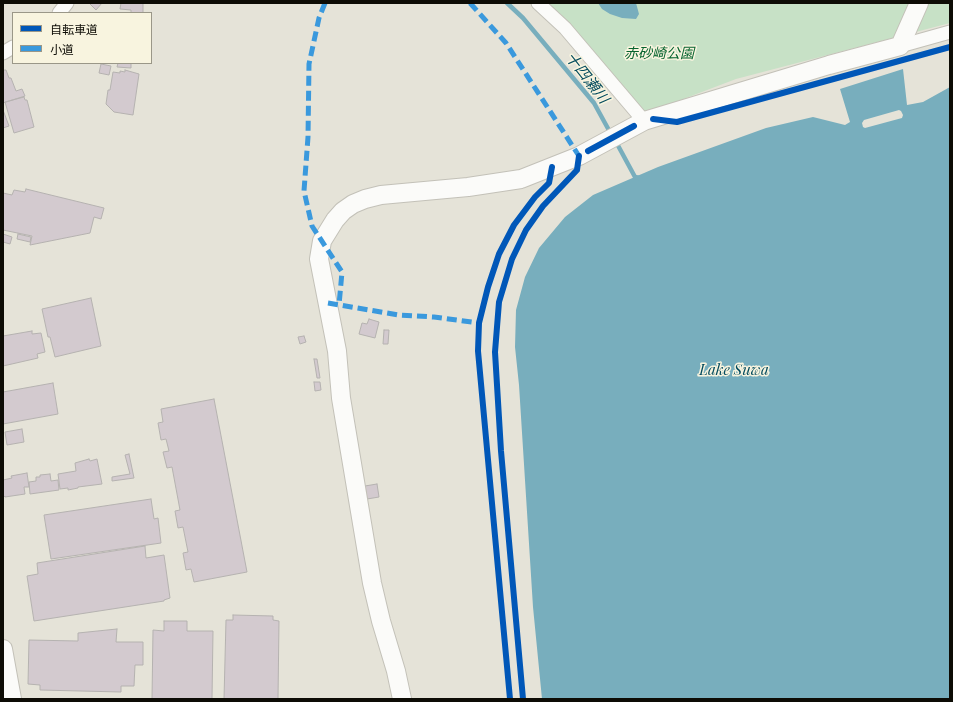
<!DOCTYPE html>
<meta charset="utf-8">
<style>
body{margin:0}
#map{position:relative;width:953px;height:702px;overflow:hidden;background:#e5e3d8;font-family:"Playfair Display","Noto Sans JP",serif}
canvas{display:block}
.frame{position:absolute;inset:0;border:4px solid #0d0c05;pointer-events:none}
.legend{position:absolute;left:12px;top:12px;width:140px;height:52px;box-sizing:border-box;background:#f8f4df;border:1px solid #9a9788;margin:0;padding:5px 7px;list-style:none;font-size:12px;color:#0d0c05}
.legend li{display:flex;align-items:center;gap:8px;height:20px}
.legend b{width:20px;border:1px solid #9a9788}
</style>
<div id="map">
<canvas width="953" height="702"></canvas>
<div class="frame"></div>
<ul class="legend">
<li><b style="height:5px;background:#0057b8"></b>自転車道</li>
<li><b style="height:5px;background:#3a99dd"></b>小道</li>
</ul>
</div>
<script>
const ctx = document.querySelector('canvas').getContext('2d');
ctx.lineJoin = 'round';
function paint(path, color) {
  ctx.fillStyle = color;
  ctx.fill(path, 'evenodd');
}
function toPath(rows) {
  const path = new Path2D();
  for (const r of rows) {
    path.moveTo(r[0], r[1]);
    for (let i = 2; i < r.length; i += 2) path.lineTo(r[i], r[i + 1]);
  }
  return path;
}
function trace(path, color, width, dash) {
  ctx.strokeStyle = color;
  ctx.lineWidth = width;
  ctx.lineCap = dash ? 'butt' : 'round';
  ctx.setLineDash(dash || []);
  ctx.stroke(path);
}
function drawText(font, color, halo, rows, align = 'center') {
  ctx.font = font + ' "Playfair Display","Noto Sans JP",serif';
  ctx.lineWidth = 3;
  ctx.setLineDash([]);
  ctx.textBaseline = 'middle';
  ctx.strokeStyle = halo;
  ctx.fillStyle = color;
  for (const [text, x, y, turn = 0] of rows) {
    ctx.save();
    ctx.translate(x, y);
    ctx.rotate((+turn || 0) * Math.PI / 180);
    ctx.textAlign = isNaN(turn) ? turn : align;
    if (halo) ctx.strokeText(text, 0, 0);
    ctx.fillText(text, 0, 0);
    ctx.restore();
  }
}
paint(toPath([
 [548,3,950,3,950,23,736,79,644,114,547,6]
]), '#c7e1c6');
paint(toPath([
 [598,3,636,3,639,14,636,19,622,18,610,14,602,9],
 [903,69,907,105,923,102,950,87,950,699,542,699,533,607,519,385,515,347,516,310,525,277,539,248,565,217,593,195,658,167,766,128,813,117,845,125,850,122,840,89]
]), '#78aebd');
paint(toPath([
 [899,110,901,111,903,115,902,118,865,128,863,127,862,123,864,120]
]), '#e5e3d8');
trace(toPath([
 [507,3,523,18,594,103,611,134],
 [615,140,635,177,640,178]
]), '#78aebd', 4.5);
const building = toPath([
 [89,3,102,3,96,10,89,3],
 [121,3,143,3,143,13,131,13,131,10,120,9,121,3],
 [113,63,131,63,131,68,117,67,118,63,113,63],
 [101,64,111,66,109,75,99,73,101,64],
 [3,70,6,70,9,78,11,78,16,91,22,89,25,96,3,103,3,70],
 [125,70,139,74,133,115,114,112,106,104,108,90,110,90,113,72,120,73,120,71,125,72,125,70],
 [24,97,25,100,27,100,34,127,14,133,5,102,24,97],
 [3,110,9,126,3,128,3,110],
 [26,189,104,208,101,219,94,217,90,233,30,245,32,236,3,230,3,193,12,195,14,190,25,192,26,189],
 [3,234,12,237,10,244,3,242,3,234],
 [18,234,31,237,30,242,17,239,18,234],
 [91,298,101,346,55,357,50,337,48,337,42,309,91,298],
 [369,319,379,322,375,338,359,334,362,323,367,324,369,319],
 [384,330,389,330,388,344,383,344,384,330],
 [32,331,32,334,41,333,45,352,37,354,38,358,3,366,3,336,32,331],
 [304,336,306,342,300,344,298,337,304,336],
 [314,359,317,359,320,378,317,378,314,359],
 [314,382,320,382,321,390,315,391,314,382],
 [53,383,58,414,3,424,3,392,53,383],
 [214,399,247,572,194,582,191,569,186,570,183,553,188,552,183,527,178,528,175,511,180,510,172,467,167,468,163,452,169,451,166,439,161,440,158,423,163,422,161,409,214,399],
 [22,429,24,442,7,445,5,432,22,429],
 [129,454,134,478,112,481,112,477,130,474,125,455,129,454],
 [89,459,90,461,97,459,102,484,78,487,78,488,68,490,68,488,60,489,58,474,76,471,75,463,89,459],
 [27,473,29,487,24,487,25,494,5,497,5,496,3,498,3,480,12,478,11,476,27,473],
 [50,474,51,481,58,480,59,490,30,494,29,482,36,481,36,477,40,477,40,475,50,474],
 [377,484,379,497,367,499,365,486,377,484],
 [151,499,154,519,158,518,161,543,51,559,44,515,151,499],
 [145,546,146,558,164,555,170,598,164,600,164,601,34,621,27,576,38,574,37,563,145,546],
 [233,615,273,616,273,620,279,621,278,699,224,699,226,620,233,620,233,615],
 [164,621,187,621,187,631,213,631,212,699,152,699,153,630,164,631,164,621],
 [117,629,116,642,143,642,143,665,135,665,134,686,121,686,121,692,40,690,40,685,28,684,29,640,78,641,78,633,117,629]
]);
paint(building, '#d3cacf');
trace(building, '#b5b2b0', 1);
const street = toPath([
 [538,3,565,28,644,121],
 [59,13,67,3],
 [900,46,950,32],
 [3,53,13,47]
]);
const secondary = toPath([
 [3,649,12,699],
 [402,699,396,671,381,621,372,583,341,398,337,351,319,259,322,241,335,220,343,211,353,204,365,199,381,195,468,187,521,179,579,156,644,121,829,65,900,46,919,3]
]);
trace(street, '#c3c1b8', 15);
trace(secondary, '#c3c1b8', 20);
trace(street, '#fbfbf9', 13);
trace(secondary, '#fbfbf9', 18);
trace(toPath([
 [325,3,319,18,309,64,308,137,304,191,312,226,342,272,339,305],
 [470,3,506,43,579,156],
 [328,303,399,315,434,317,479,323]
]), '#3a99dd', 5, [10, 5]);
trace(toPath([
 [653,119,677,122,950,47],
 [588,151,634,126],
 [510,699,478,351,479,323,488,287,499,254,514,225,535,197,549,183,552,167],
 [523,699,501,451,495,352,499,302,512,259,526,230,543,206,577,170,579,156]
]), '#0057b8', 6);
drawText('italic 14px', '#06632e', '#f8f4df', [
 ["赤砂崎公園",659,54]
]);
drawText('italic 15px', '#034a5d', '#f8f4df', [
 ["十四瀬川",587,78,52],
 ["Lake Suwa",734,370]
]);
</script>
